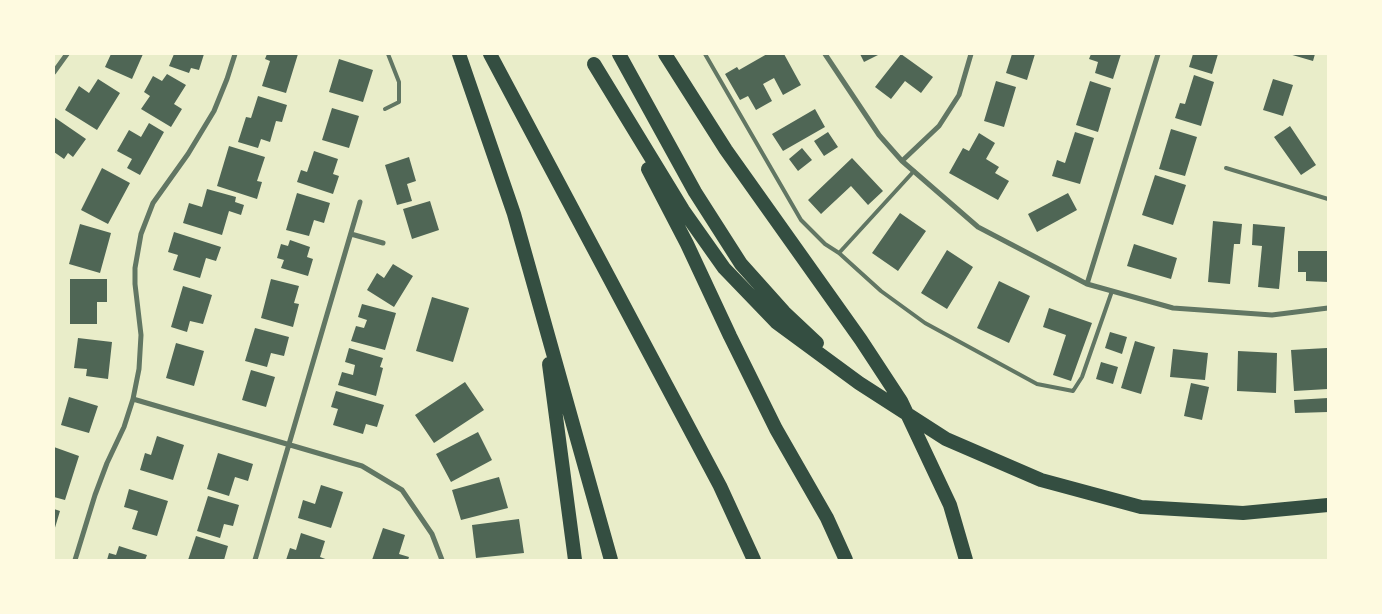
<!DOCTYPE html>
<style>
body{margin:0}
#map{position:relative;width:1382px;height:614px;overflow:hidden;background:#e9edc9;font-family:"PT Sans Narrow",sans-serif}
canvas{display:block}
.frame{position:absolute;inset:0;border:55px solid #fefae0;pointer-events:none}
</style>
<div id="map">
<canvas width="1382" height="614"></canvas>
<div class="frame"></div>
</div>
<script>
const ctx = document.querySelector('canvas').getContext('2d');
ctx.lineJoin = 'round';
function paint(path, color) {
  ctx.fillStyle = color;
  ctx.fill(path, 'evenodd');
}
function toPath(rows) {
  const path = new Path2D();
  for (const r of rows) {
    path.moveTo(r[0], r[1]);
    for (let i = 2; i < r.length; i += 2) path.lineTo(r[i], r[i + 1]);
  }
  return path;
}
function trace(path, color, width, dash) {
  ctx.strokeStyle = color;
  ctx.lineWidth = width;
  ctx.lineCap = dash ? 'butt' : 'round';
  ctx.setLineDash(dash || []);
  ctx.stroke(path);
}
paint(toPath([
 [111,54,143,54,132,79,105,67],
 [174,54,204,54,199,70,191,68,189,73,169,66],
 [267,54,298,54,286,93,262,86,270,61,265,59],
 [767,54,784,54,801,85,783,95,774,78,763,84,772,101,756,110,748,96,740,100,725,74,737,67,739,70],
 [860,54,880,54,864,62],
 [901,54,933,77,921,93,905,81,891,99,875,87],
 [1012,54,1035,54,1027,80,1006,73],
 [1091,54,1121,54,1113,79,1095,73,1098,62,1089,59],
 [1193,54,1218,54,1212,74,1189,67],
 [1289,54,1315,54,1313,61],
 [339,59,373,70,363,102,329,92],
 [167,74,186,85,174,104,182,109,171,127,141,109,150,96,144,92,153,76,162,81],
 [1194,75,1214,82,1201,126,1175,118,1180,103,1185,104],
 [98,79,120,93,97,130,65,110,79,86,89,93],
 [1273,79,1293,85,1283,116,1263,110],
 [996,81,1016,87,1004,127,984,121],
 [1090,81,1111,88,1098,132,1076,125],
 [258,96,287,105,282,122,276,121,270,142,261,139,258,148,238,142,246,117,251,118],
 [332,108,359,116,349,148,322,140],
 [815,109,825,127,783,151,772,134],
 [54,117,86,139,73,157,68,153,64,159,54,152],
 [149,123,164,132,140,175,127,168,132,159,117,151,129,130,141,137],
 [1290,126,1316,165,1301,175,1274,137],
 [1171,129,1197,137,1185,176,1159,169],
 [828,132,838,147,824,156,814,141],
 [1075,132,1094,138,1080,184,1052,176,1057,160,1065,163],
 [979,133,995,143,986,159,999,167,995,173,1009,181,998,200,949,173,963,148,969,151],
 [229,146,265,157,257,181,262,182,257,199,217,186],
 [802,148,812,160,798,171,789,159],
 [314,151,338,159,333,174,339,176,333,194,297,182,301,170,307,172],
 [409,157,416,181,407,184,412,201,397,205,385,165],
 [852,158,883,191,868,205,851,186,821,214,808,200],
 [102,168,130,183,108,224,81,210],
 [1155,175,1186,185,1173,225,1142,215],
 [207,189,236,197,235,202,244,205,241,215,229,211,222,235,183,223,189,203,202,207],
 [297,193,330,203,324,223,314,220,309,236,286,230],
 [1068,193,1077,210,1037,232,1028,214],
 [430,201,439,230,412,239,403,209],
 [900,213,926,231,898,271,872,253],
 [1213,221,1242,224,1240,244,1234,244,1230,284,1208,282],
 [80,224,111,233,100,273,69,264],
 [1253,224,1285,227,1279,289,1258,287,1262,246,1252,245],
 [174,232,221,247,216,261,206,258,200,278,173,270,178,255,168,252],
 [290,240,310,247,307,257,313,259,308,276,281,268,284,260,277,258,281,244,288,246],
 [1134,244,1177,258,1171,279,1127,266],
 [947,250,973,267,947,309,921,293],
 [1298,251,1328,251,1328,282,1306,281,1306,272,1298,272],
 [393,264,413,276,394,307,367,290,377,273,384,278],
 [70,279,107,279,107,302,97,302,97,324,70,324],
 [271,279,299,286,294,303,299,304,293,327,261,318],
 [999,281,1030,296,1009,343,977,328],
 [183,286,212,295,203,324,190,321,187,332,171,327],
 [432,297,469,308,453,362,416,351],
 [362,304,396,313,385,350,351,341,356,326,364,328,367,320,358,317],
 [1049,308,1092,323,1071,381,1053,375,1066,335,1043,327],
 [255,328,289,337,284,356,271,353,267,367,245,361],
 [1110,332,1127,337,1122,354,1105,348],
 [78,338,112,342,108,379,86,376,87,369,74,368],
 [1135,341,1155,347,1141,394,1121,388],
 [176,343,204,351,194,386,166,378],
 [349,348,383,358,380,367,383,368,376,396,338,385,342,372,353,375,355,365,345,362],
 [1327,348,1328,389,1294,391,1291,350],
 [1173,349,1208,353,1205,380,1170,377],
 [1238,351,1277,353,1276,393,1237,391],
 [1101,362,1118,367,1113,384,1096,379],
 [251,370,275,377,266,407,242,400],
 [465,382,484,410,434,443,415,415],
 [1191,383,1209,387,1202,420,1184,416],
 [336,391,384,405,377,427,366,424,363,434,333,425,338,409,331,407],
 [69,397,98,406,89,433,61,425],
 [1328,398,1328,412,1295,413,1294,400],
 [478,432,492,460,451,482,436,454],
 [157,436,184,445,173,480,140,470,145,453,151,455],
 [54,447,79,456,65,500,54,497],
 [218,453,253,464,248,481,235,477,229,496,207,489],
 [499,477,508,508,461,520,452,490],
 [321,485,343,492,331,528,298,518,303,500,315,504],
 [129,489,168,501,157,536,132,529,138,511,124,507],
 [208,496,239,505,233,526,224,524,220,538,197,531],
 [54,509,60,511,54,531],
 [519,519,524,553,476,558,472,525],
 [383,528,405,535,399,554,409,557,408,560,372,560],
 [301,533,325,541,320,557,328,560,286,560,290,548,296,550],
 [196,536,228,546,224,560,188,560],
 [119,546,147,555,145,560,107,560,109,553,116,555]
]), '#4f6655');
trace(toPath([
 [705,54,801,220,825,244,839,253,881,291,925,323,1037,384,1073,391,1082,377,1112,291],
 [385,109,399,102,399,82,388,54],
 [1226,168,1328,199],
 [839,253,914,171]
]), '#617663', 4);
trace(toPath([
 [825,54,879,135,902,161,978,227,1087,284,1173,308,1272,315,1328,308],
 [54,72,67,54],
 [902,161,939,126,959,95,971,54],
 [351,234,383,243],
 [1087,284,1158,54],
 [133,399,362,466,402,490,432,534,442,560],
 [75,560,95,495,107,463,124,427,133,399,139,369,141,335,135,284,135,268,141,234,153,203,188,154,214,111,227,79,235,54],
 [255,560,360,202]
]), '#617663', 5);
trace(toPath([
 [459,54,514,214,611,560],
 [490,54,720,486,754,560],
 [619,54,695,192,741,264,784,312,817,343],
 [665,54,726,150,861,340,901,401,950,505,966,560],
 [594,64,683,210,724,268,776,322,859,383,946,439,1041,480,1141,507,1243,513,1328,505],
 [648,169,687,244,730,336,776,429,827,518,846,560],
 [549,364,575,560]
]), '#344e41', 14);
</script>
